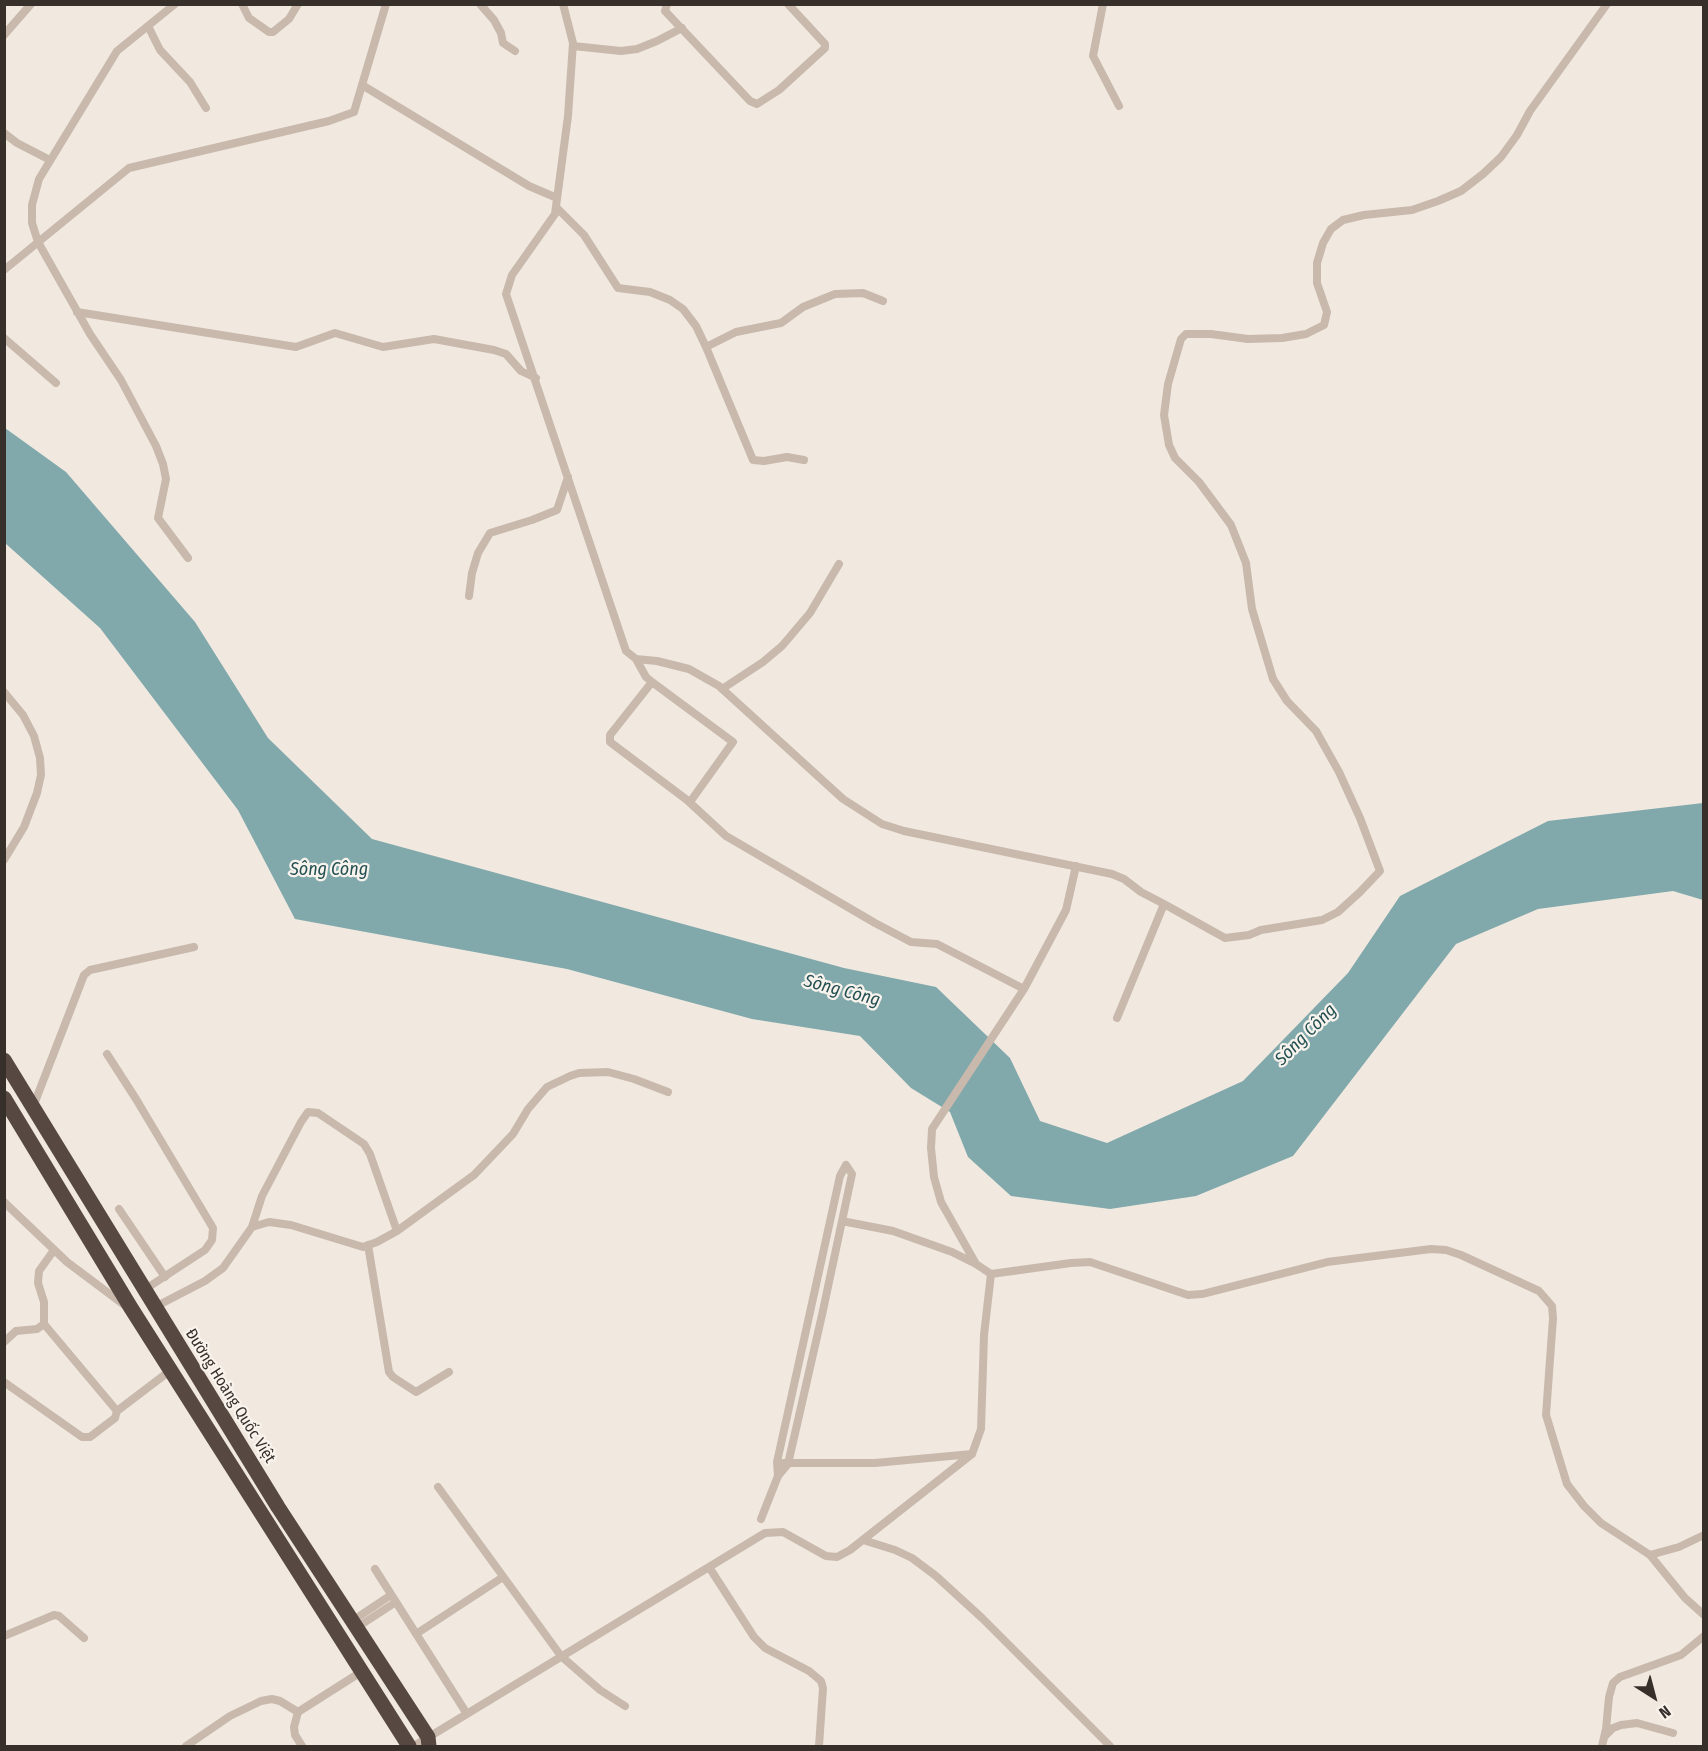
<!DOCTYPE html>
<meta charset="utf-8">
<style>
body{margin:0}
#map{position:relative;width:1708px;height:1751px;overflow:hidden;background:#f1e9e0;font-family:"Fira Sans Condensed",sans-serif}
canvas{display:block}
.frame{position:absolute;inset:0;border:6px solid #372f2a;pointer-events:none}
.north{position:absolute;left:1624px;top:1667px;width:60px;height:60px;-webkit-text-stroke:4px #f8f3ec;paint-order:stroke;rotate:144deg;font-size:16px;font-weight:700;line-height:24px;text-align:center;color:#372f2a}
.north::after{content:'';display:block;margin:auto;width:21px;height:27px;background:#372f2a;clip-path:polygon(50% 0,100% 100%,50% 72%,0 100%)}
</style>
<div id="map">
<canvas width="1708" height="1751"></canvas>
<div class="frame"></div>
<div class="north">N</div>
</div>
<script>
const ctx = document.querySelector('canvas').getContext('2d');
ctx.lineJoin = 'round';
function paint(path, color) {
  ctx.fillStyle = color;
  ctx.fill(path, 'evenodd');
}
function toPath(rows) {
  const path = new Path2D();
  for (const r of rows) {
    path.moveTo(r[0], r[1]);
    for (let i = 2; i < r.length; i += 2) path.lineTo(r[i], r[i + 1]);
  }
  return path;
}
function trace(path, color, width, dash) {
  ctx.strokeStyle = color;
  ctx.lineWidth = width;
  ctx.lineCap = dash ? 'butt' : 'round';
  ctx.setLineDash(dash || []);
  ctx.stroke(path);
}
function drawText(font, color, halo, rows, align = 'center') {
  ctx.font = font + ' "Fira Sans Condensed",sans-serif';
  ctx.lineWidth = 4.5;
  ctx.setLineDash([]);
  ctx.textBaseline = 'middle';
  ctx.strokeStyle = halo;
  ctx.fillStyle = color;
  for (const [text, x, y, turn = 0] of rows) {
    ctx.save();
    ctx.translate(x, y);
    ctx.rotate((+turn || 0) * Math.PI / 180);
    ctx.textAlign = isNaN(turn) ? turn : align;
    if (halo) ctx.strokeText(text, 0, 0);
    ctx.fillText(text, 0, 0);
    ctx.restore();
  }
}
paint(toPath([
 [5,428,66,472,195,622,268,738,372,839,844,968,936,987,1010,1058,1040,1121,1107,1143,1243,1081,1348,973,1400,896,1548,821,1703,803,1703,900,1673,891,1538,909,1456,944,1293,1156,1196,1196,1110,1209,1011,1196,968,1157,950,1112,911,1088,860,1036,752,1019,567,969,295,919,238,810,100,628,5,543]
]), '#81a8ab');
trace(toPath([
 [175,4,117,51,39,179,32,205,32,223,38,242,90,334,121,380,156,446,163,464,166,479,158,518,188,558],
 [242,4,249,18,269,32,273,32,289,19,298,4],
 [480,4,494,20,501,33,503,43,515,51],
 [563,4,573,43,568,116,555,214,512,275,506,294,626,651,636,659,657,661,689,669,719,686,843,799,882,824,904,831,1112,874,1124,879,1141,892,1164,904,1117,1018],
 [667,4,665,11,750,101,757,104,779,90,825,48,825,44,788,4],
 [1103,4,1093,56,1119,106],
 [148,26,160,50,190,82,206,108],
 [4,35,31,4],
 [573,46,621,51,637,49,657,41,682,28],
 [362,85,529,186,557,198],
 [4,133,17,143,50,160],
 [556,207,584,235,618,288,650,292,670,300,683,309,696,326,706,347,753,460,764,461,787,457,804,460],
 [4,270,129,168,329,121,354,112,386,4],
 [77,312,296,347,335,333,383,347,434,339,494,350,506,354,521,371,536,378],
 [4,338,56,383],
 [706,347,736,332,781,323,803,307,835,294,863,293,883,301],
 [469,596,472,573,478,553,490,533,532,520,557,510,568,477],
 [636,659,646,677,652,682,610,735,610,742,687,800,726,836,875,923,911,942,937,944,1024,989,1066,910,1076,866],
 [652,682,733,742,690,802],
 [722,689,763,662,782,646,810,613,839,564],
 [4,692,23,715,34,736,40,758,41,775,37,793,24,827,4,860],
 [1164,904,1225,938,1249,935,1261,930,1322,920,1338,912,1360,892,1380,871,1360,818,1339,772,1316,731,1287,701,1273,679,1252,609,1246,563,1231,525,1199,482,1175,458,1169,445,1164,415,1168,384,1181,339,1186,334,1211,334,1248,339,1282,338,1306,334,1324,325,1327,312,1317,283,1317,263,1323,243,1331,229,1343,220,1364,215,1412,210,1438,201,1461,191,1483,174,1501,157,1517,135,1530,111,1607,4],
 [107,1054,136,1099,213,1228,212,1240,205,1250,144,1290],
 [33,1107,84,975,90,970,194,947],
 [846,1165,852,1174,822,1315,788,1464,778,1476,777,1462,840,1176,846,1165],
 [4,1202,67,1262,127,1307],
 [119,1209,165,1277],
 [842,1221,893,1231,924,1242,952,1252,976,1264,991,1274],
 [252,1227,262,1196,301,1122,308,1112,318,1113,364,1144,370,1154,397,1231],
 [368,1245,389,1372,393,1377,416,1392,449,1372],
 [976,1264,941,1202,934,1177,931,1148,932,1129,1024,989],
 [155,1307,205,1281,223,1268,252,1227,269,1222,291,1225,363,1247,377,1242,397,1231,474,1175,513,1134,528,1109,547,1087,570,1076,579,1073,608,1072,634,1079,668,1092],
 [4,1342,16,1331,37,1329,44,1324],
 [4,1382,82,1437,90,1437,115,1418,117,1411,44,1324,44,1302,38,1283,39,1271,54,1250],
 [117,1411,171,1370],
 [784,1463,875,1463,972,1454],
 [438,1487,561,1656,600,1690,625,1706],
 [761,1519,778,1476],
 [863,1540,895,1550,912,1558,936,1576,982,1618,1110,1746],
 [1650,1555,1679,1547,1704,1535],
 [709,1567,754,1637,765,1648,809,1671,821,1681,823,1688,819,1746],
 [375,1569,467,1714],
 [352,1621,391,1595],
 [356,1628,396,1602],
 [416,1634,503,1577],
 [4,1636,54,1615,59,1616,84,1638],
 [1605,1736,1613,1728,1621,1725,1637,1723,1673,1733],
 [186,1746,230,1716,261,1701,272,1699,280,1701,298,1712],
 [302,1746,295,1735,294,1727,298,1712,361,1672],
 [414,1746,765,1533,783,1532,826,1556,837,1557,850,1550,972,1454,981,1429,984,1335,991,1274,1071,1263,1090,1262,1188,1295,1202,1294,1327,1262,1431,1249,1446,1250,1461,1255,1539,1291,1552,1306,1553,1318,1546,1415,1567,1484,1584,1506,1601,1523,1650,1555,1685,1598,1704,1615],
 [1602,1746,1606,1729,1609,1697,1613,1683,1620,1677,1681,1655,1704,1636]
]), '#c8b9ac', 8);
trace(toPath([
 [4,1060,278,1507,428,1737,429,1746],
 [4,1098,131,1308,409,1746]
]), '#574942', 15);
drawText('16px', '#372f2a', '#f8f3ec', [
 ["Đường Hoàng Quốc Việt",230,1396,58]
]);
drawText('italic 18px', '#245054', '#f8f3ec', [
 ["Sông Công",329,870],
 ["Sông Công",842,991,15],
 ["Sông Công",1306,1035,-45]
]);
</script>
